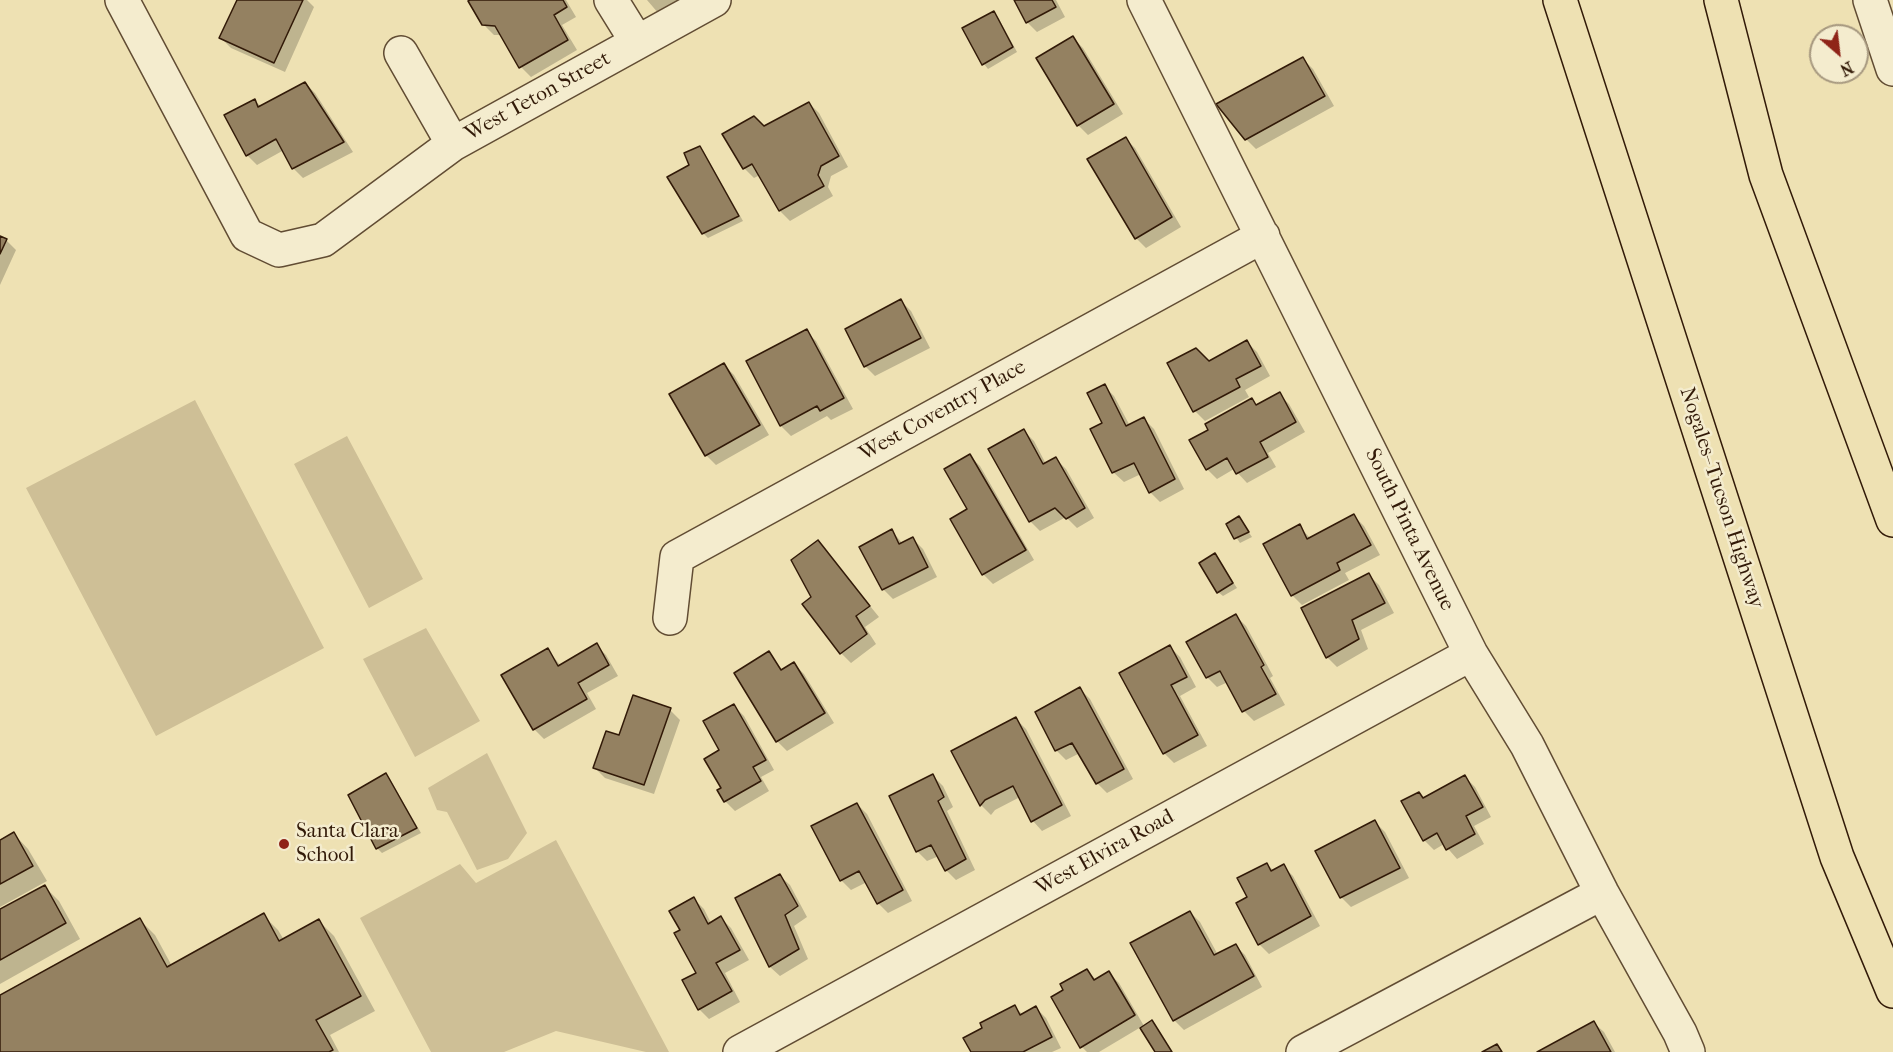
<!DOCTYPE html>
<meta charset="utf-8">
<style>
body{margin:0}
#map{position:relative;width:1893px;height:1052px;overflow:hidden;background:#eee1b3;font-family:"IM FELL French Canon",serif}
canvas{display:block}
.north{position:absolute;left:1809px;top:24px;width:60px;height:60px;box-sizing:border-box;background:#f4ecce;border:2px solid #a6987f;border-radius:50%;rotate:152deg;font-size:16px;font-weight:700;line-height:24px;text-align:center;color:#321a08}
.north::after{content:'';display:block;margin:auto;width:21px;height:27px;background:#8f2418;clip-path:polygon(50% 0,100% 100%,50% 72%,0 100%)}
</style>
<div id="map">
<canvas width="1893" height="1052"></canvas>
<div class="north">N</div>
</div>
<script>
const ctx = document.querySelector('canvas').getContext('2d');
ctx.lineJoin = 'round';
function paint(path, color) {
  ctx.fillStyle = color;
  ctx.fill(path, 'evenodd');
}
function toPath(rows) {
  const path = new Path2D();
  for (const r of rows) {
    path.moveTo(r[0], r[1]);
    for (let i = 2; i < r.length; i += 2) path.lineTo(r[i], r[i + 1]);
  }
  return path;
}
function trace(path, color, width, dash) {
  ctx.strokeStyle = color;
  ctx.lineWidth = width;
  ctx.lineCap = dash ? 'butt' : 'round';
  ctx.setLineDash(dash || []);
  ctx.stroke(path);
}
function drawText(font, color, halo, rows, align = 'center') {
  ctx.font = font + ' "IM FELL French Canon",serif';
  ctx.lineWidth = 5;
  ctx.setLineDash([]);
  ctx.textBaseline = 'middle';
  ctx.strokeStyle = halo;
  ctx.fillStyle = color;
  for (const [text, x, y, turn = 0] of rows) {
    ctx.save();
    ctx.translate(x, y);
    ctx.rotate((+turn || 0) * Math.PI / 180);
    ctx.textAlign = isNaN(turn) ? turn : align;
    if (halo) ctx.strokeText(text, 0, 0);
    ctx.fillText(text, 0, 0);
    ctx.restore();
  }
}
paint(toPath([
 [195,400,324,648,156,736,26,488],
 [347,436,423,579,369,608,294,464],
 [426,628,480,721,415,757,363,659],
 [487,753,527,833,508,859,477,870,447,812,437,810,428,788],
 [556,840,669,1052,646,1052,556,1031,504,1052,431,1052,360,918,460,864,476,883]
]), '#cebf96');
paint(toPath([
 [238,0,307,0,314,7,285,72,231,48,221,38],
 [473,0,566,0,576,17,562,25,577,50,531,77,521,67,502,35,494,35,483,24],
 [647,0,685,0,659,14],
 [1015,0,1056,0,1065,17,1037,32,1027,22],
 [994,13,998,17,1017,52,988,69,984,64],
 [1073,38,1083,48,1123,114,1088,135,1078,125],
 [1303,59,1313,69,1334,106,1256,149,1246,139],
 [305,83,315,93,353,152,303,178,293,168,284,150,257,165,247,155,226,116,255,101,262,107],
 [809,103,819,113,848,167,831,176,828,187,833,196,790,221,780,211,760,175,754,178,744,168,763,128],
 [1125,138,1135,148,1181,227,1146,248,1136,238],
 [700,147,704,152,743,221,708,238,703,233],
 [0,238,6,240,16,250,0,285],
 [901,301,911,311,930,348,875,376,865,366],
 [806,331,816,341,853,409,831,420,827,416,791,436,781,426,748,362],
 [1247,342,1257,352,1270,376,1245,390,1249,397,1205,421,1195,411,1209,362],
 [724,365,734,375,769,435,716,465,706,455,671,395],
 [1104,386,1114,396,1130,426,1144,419,1154,429,1184,489,1160,502,1150,492,1141,474,1124,482,1113,472,1092,430,1104,424],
 [1279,394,1289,404,1305,432,1268,453,1276,467,1247,483,1234,469,1217,479,1207,469,1210,430,1251,400,1257,406],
 [1024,431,1034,441,1046,464,1056,459,1066,469,1094,518,1077,528,1066,517,1040,531,1030,521],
 [970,456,980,466,1034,560,993,584,983,574],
 [1354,516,1364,526,1380,555,1345,573,1349,580,1302,605,1292,595,1299,526,1311,539],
 [1239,518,1252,537,1240,543,1228,525],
 [892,531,903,544,913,539,923,549,937,577,893,599,883,589],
 [818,542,879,617,865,627,876,644,851,663,841,653,804,604,813,598],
 [1215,555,1237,588,1223,596,1218,592],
 [1369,575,1379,585,1394,613,1361,630,1368,649,1337,667,1327,657],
 [1236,616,1246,626,1273,676,1270,678,1285,705,1254,721,1244,711,1228,682,1217,687,1207,677,1188,643],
 [596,645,606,655,618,676,587,693,596,709,544,739,534,729,548,650,561,666],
 [1170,647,1180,657,1196,687,1180,696,1207,746,1174,763,1164,753],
 [769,653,783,671,794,664,804,674,834,723,787,751,777,741,736,673],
 [1080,689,1090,699,1133,779,1107,793,1097,783,1080,753,1066,760,1056,750],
 [634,697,670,710,680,720,654,794,605,778,595,768,620,737],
 [734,706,744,716,774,770,761,777,769,791,735,811,725,801,722,750],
 [1016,719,1026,729,1071,816,1042,831,1033,821,1020,797,995,810,991,815,981,805,953,752],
 [386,774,390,779,421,833,382,853,377,848],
 [933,776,943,786,953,807,947,811,975,870,956,880,946,870,939,856,927,861,917,851],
 [1465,777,1475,787,1491,817,1474,826,1484,844,1457,859,1444,844,1434,850,1424,840,1419,793,1424,799],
 [857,804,867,814,912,901,888,913,878,903,867,882,851,890,841,880],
 [1375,822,1385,832,1409,878,1351,907,1341,897,1317,851],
 [14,834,28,849,47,881,0,907,0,841],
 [1267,864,1274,871,1283,866,1293,876,1320,926,1269,954,1259,944,1249,897],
 [780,876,790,885,807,917,794,926,808,959,780,976,770,967,737,899],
 [44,886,59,901,80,939,0,984,0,911],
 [694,899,704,909,711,923,721,918,731,928,749,960,725,973,740,1002,709,1019,699,1009,698,974,682,931],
 [1190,912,1200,922,1218,955,1235,945,1245,955,1262,987,1184,1030,1174,1020],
 [263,915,278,930,284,940,319,921,334,936,375,1011,330,1035,339,1052,0,1052,0,997,140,920,155,935,172,966],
 [1087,970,1097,981,1109,973,1119,983,1144,1026,1152,1022,1172,1052,1157,1052,1141,1027,1099,1052,1087,1052,1082,1047,1065,991],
 [1015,1007,1023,1015,1036,1008,1046,1018,1061,1048,1052,1052,972,1052],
 [1594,1023,1604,1032,1615,1052,1540,1052]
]), '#0003');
const building = toPath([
 [237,0,303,0,274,63,219,38,237,0],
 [470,0,563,0,567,7,554,15,568,40,519,68,495,26,482,25,468,1,470,0],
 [1014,0,1052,0,1056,7,1026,23,1014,0],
 [994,11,1013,47,982,65,962,28,994,11],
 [1073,36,1114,104,1077,126,1036,58,1073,36],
 [1303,57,1325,96,1245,140,1216,104,1303,57],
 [305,82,344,142,292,169,276,139,246,156,224,115,255,99,258,107,305,82],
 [809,102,839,156,821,166,818,175,824,186,779,211,752,164,743,169,722,134,754,116,764,126,809,102],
 [1126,137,1172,217,1135,239,1087,159,1126,137],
 [700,146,739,216,702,234,667,177,689,165,684,153,700,146],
 [0,236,7,239,0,254,0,236],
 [901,299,921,338,864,367,845,329,901,299],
 [807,329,844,398,820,411,817,406,780,426,746,361,807,329],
 [1247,340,1261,366,1236,379,1240,387,1193,412,1167,363,1196,348,1209,361,1247,340],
 [724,363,760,425,705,456,669,394,724,363],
 [1105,384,1126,426,1144,417,1175,479,1149,493,1134,463,1112,473,1090,429,1102,423,1087,393,1105,384],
 [1280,392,1296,422,1260,442,1268,457,1236,474,1227,458,1206,470,1189,440,1208,430,1205,424,1252,398,1256,405,1280,392],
 [1024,429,1043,464,1056,457,1085,508,1066,519,1055,508,1029,522,988,449,1024,429],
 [970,454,1026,550,982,575,950,519,967,509,944,469,970,454],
 [1354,514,1371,545,1337,563,1340,570,1291,596,1263,544,1300,524,1307,539,1354,514],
 [1239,516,1249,532,1234,539,1226,524,1239,516],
 [892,529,899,544,913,537,928,567,882,590,859,547,892,529],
 [818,540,870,606,856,616,867,634,840,654,802,604,811,597,791,560,818,540],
 [1215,553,1233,583,1217,593,1199,563,1215,553],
 [1369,573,1385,603,1352,620,1359,639,1326,658,1301,608,1369,573],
 [1236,614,1264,665,1261,667,1276,694,1242,712,1220,671,1206,678,1186,642,1236,614],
 [597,643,609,665,578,683,587,699,533,730,501,675,548,648,558,666,597,643],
 [1170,645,1187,677,1171,685,1198,735,1163,754,1119,673,1170,645],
 [769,651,781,670,794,662,825,713,776,742,734,673,769,651],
 [1080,687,1124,769,1096,784,1072,743,1055,751,1035,712,1080,687],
 [633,695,671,708,644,785,593,768,606,731,619,735,633,695],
 [734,704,766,760,753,767,761,781,724,802,717,790,721,788,704,759,719,750,703,721,734,704],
 [1016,717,1062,805,1031,822,1013,786,985,800,980,806,951,751,1016,717],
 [386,773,417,828,376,849,348,795,386,773],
 [933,774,944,797,938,801,966,859,945,871,931,845,916,852,889,796,933,774],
 [1465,775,1483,807,1466,816,1475,834,1446,850,1437,833,1423,841,1401,801,1419,792,1423,798,1465,775],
 [857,803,903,890,877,904,859,871,840,881,811,826,857,803],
 [1375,820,1400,868,1340,898,1315,851,1375,820],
 [14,832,33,866,0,884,0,840,14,832],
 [1267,863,1271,871,1284,864,1311,916,1258,945,1236,903,1247,897,1237,878,1267,863],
 [780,874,798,906,785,915,799,949,769,967,735,898,780,874],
 [45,885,66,923,0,960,0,909,45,885],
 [694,897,708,924,721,916,740,950,716,963,732,991,698,1010,682,980,696,973,674,933,680,930,669,911,694,897],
 [1190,911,1214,955,1236,944,1254,976,1173,1021,1130,943,1190,911],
 [264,913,279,941,319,919,361,996,316,1020,333,1050,329,1052,0,1052,0,995,140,918,167,967,264,913],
 [1087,969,1094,980,1109,971,1135,1015,1080,1048,1051,997,1063,990,1060,984,1087,969],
 [1015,1005,1020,1015,1036,1006,1052,1037,1023,1052,971,1052,963,1038,982,1028,980,1023,1015,1005],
 [1152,1020,1172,1052,1155,1052,1140,1028,1152,1020],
 [1594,1021,1611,1052,1537,1052,1594,1021],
 [1497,1044,1502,1052,1482,1052,1497,1044]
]);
paint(building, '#948161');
trace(building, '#321a08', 1.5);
const minor = toPath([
 [122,0,247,235,279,250,323,240,453,144],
 [611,0,637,42],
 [1144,0,1471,654,1527,745,1602,893,1680,1033,1688,1052],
 [1870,0,1893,69],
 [401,53,453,144,714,0],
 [670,618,677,557,1263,236],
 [740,1052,1471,654],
 [1303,1052,1602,893]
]);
const highway = toPath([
 [1560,0,1837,857,1893,991],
 [1721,0,1766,175,1893,520]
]);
trace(minor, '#614c33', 36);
trace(highway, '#321a08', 36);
trace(minor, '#f4ecce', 33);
trace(highway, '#eee1b3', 33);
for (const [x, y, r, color] of [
 [284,844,6,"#8f2418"]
]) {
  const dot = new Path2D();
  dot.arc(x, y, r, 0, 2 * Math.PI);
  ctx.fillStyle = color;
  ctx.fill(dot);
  trace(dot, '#f4ecce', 2);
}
drawText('21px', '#321a08', '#f4ecce', [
 ["West Teton Street",538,97,-29],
 ["West Coventry Place",943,411,-29],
 ["Nogales–Tucson Highway",1721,498,72],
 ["South Pinta Avenue",1409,530,64],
 ["West Elvira Road",1105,853,-29]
]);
drawText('21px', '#321a08', '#f4ecce', [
 ["Santa Clara",296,832],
 ["School",296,856]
], 'left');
</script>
